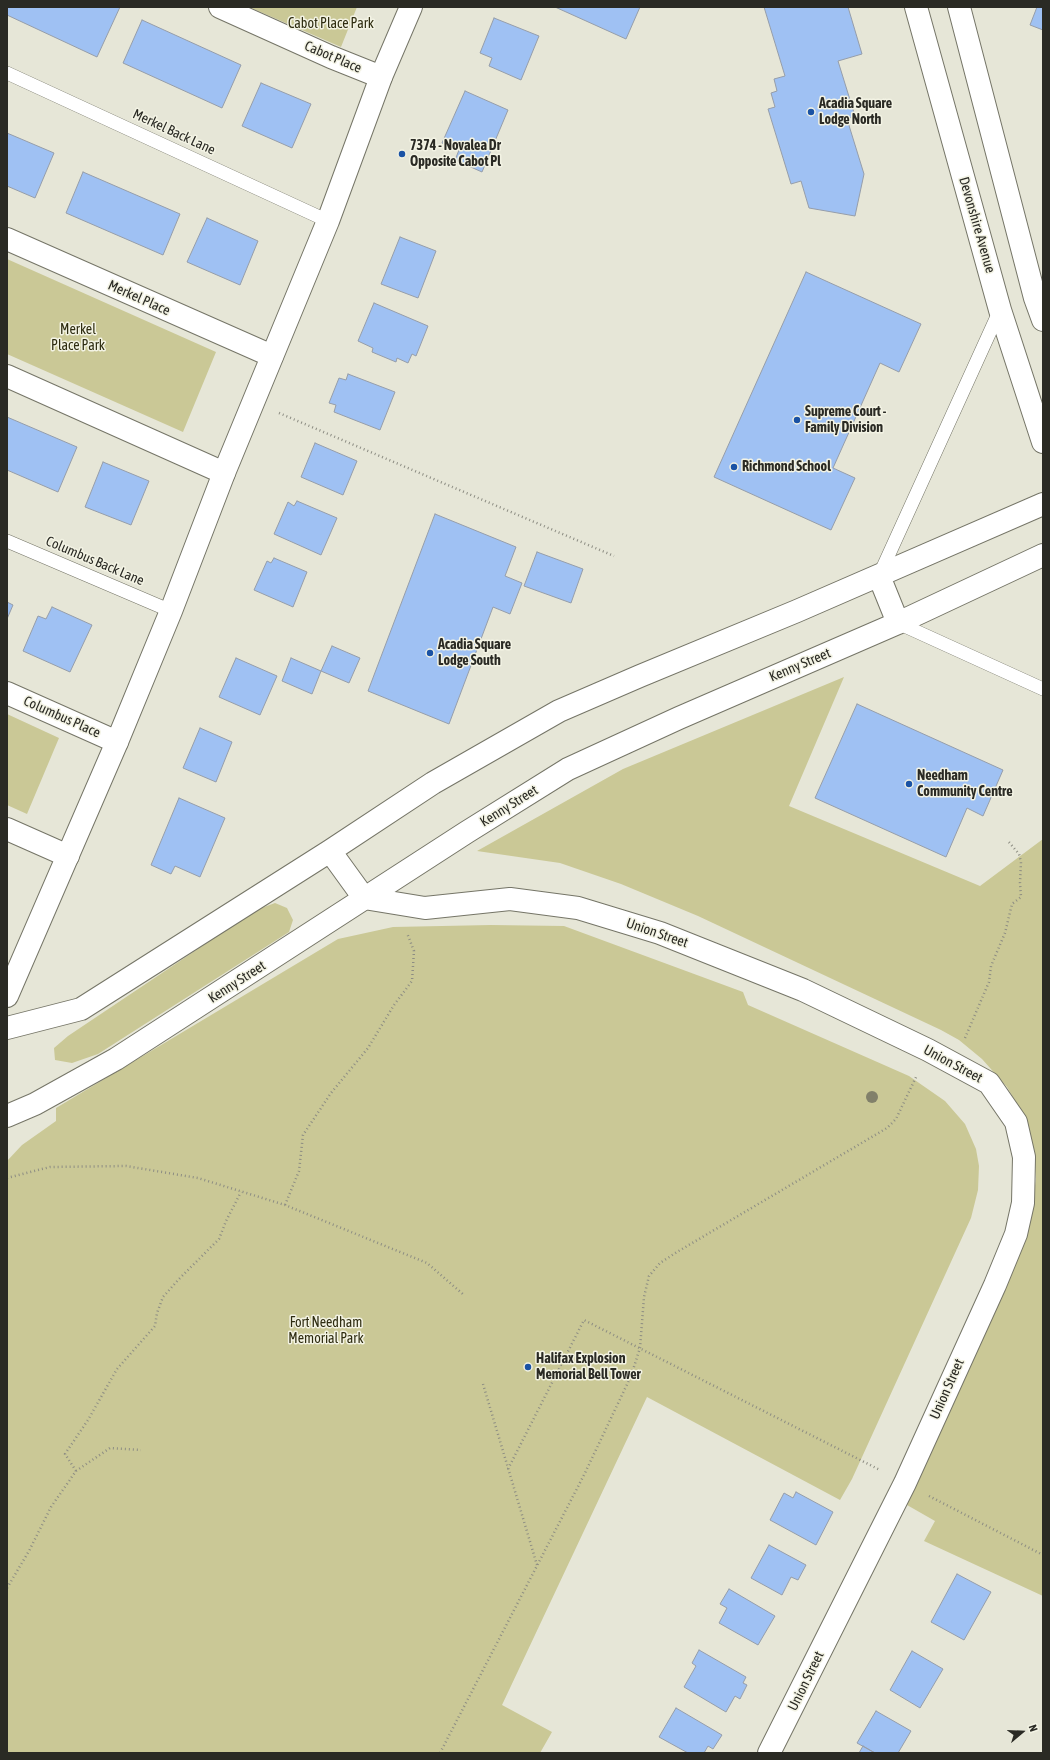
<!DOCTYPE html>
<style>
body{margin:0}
#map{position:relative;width:1050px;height:1760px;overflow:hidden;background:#e6e6d7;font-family:"Asap Condensed",sans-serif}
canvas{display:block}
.frame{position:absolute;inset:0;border:8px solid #2a2a24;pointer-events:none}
.north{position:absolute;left:1002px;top:1712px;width:40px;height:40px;-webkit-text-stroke:3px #f3f3e4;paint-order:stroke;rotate:71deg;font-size:11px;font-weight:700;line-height:16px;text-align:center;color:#2a2a24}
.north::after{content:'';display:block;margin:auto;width:14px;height:18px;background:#2a2a24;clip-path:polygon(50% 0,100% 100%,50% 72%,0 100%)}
</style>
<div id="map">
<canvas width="1050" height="1760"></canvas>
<div class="frame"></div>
<div class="north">N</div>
</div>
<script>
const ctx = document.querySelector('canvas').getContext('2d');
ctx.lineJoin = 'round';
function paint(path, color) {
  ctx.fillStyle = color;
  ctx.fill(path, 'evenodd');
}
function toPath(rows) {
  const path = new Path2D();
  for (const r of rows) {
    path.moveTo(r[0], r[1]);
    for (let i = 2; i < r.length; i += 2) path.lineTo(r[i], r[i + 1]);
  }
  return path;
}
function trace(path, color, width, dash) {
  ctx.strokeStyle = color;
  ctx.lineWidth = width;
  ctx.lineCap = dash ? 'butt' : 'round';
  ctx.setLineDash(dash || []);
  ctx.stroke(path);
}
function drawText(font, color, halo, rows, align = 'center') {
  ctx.font = font + ' "Asap Condensed",sans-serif';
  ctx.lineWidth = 3;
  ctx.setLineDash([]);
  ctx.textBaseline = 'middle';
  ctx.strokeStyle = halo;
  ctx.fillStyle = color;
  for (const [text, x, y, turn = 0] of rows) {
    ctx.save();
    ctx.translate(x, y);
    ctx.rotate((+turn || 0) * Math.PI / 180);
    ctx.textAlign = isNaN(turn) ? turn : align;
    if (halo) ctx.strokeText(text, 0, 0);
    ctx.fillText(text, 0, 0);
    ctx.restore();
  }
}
paint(toPath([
 [249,7,357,7,341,47],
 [7,259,216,352,183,432,7,354],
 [844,677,789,806,980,886,1043,839,1043,1596,924,1541,935,1521,907,1505,1031,1213,1036,1179,1034,1149,1026,1120,1007,1087,982,1059,959,1040,941,1030,698,916,621,884,560,863,477,851,623,769],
 [7,714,59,738,27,814,7,805],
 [275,903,287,908,293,920,289,932,98,1054,72,1063,55,1060,54,1048,68,1036,256,910],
 [491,925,564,926,743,992,748,1005,909,1076,945,1101,965,1124,976,1149,979,1166,978,1190,971,1218,852,1479,840,1500,647,1397,502,1705,552,1732,540,1753,7,1753,7,1161,22,1145,56,1121,56,1108,338,939,393,927]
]), '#cac896');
const building = toPath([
 [7,7,120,7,97,57,7,15,7,7],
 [555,7,640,7,626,39,555,7],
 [764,7,848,7,862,54,838,61,855,116,847,119,864,174,855,216,809,208,801,181,791,184,768,109,775,107,771,93,777,91,774,79,785,76,764,7],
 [1037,7,1043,7,1043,30,1030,25,1037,7],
 [494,18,539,36,521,80,489,66,492,58,480,53,494,18],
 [142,20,241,65,222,108,123,63,142,20],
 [261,83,311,104,292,148,242,126,261,83],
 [465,91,508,110,482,172,455,160,459,150,442,143,465,91],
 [7,133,54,153,35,198,7,186,7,133],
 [83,172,180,214,163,255,66,213,83,172],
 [207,218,258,241,240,285,187,262,207,218],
 [400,237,436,251,418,298,381,284,400,237],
 [806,272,921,324,899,372,880,363,833,468,855,478,831,530,714,477,806,272],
 [374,303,428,326,416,356,412,354,408,363,397,358,396,362,372,352,373,348,358,341,374,303],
 [348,374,395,392,380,430,334,412,336,405,329,403,339,378,346,380,348,374],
 [7,417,77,447,58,492,7,470,7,417],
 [315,443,357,461,343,495,301,477,315,443],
 [103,462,149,481,131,525,85,507,103,462],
 [297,501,337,518,321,555,274,534,288,502,294,506,297,501],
 [435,514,516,547,505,576,522,583,510,614,493,607,449,724,368,691,435,514],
 [537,552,583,569,571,603,524,586,537,552],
 [274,558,307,572,293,607,254,590,267,561,271,563,274,558],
 [7,602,13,605,7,619,7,602],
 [52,607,92,625,70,672,23,651,38,616,46,619,52,607],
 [332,646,360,658,349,683,321,671,332,646],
 [236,658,277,676,260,715,219,697,236,658],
 [291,658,321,671,312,694,282,681,291,658],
 [857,704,1003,770,983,816,967,808,946,857,815,798,857,704],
 [200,728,232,742,216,782,183,768,200,728],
 [179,798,225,818,200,877,175,866,171,874,151,865,179,798],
 [796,1492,833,1512,816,1545,770,1520,784,1493,793,1498,796,1492],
 [769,1545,806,1565,798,1580,791,1577,782,1595,751,1578,769,1545],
 [957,1574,991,1592,964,1640,931,1622,957,1574],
 [729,1589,775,1616,758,1645,719,1623,727,1608,720,1604,729,1589],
 [699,1650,746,1677,743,1683,747,1685,740,1699,735,1696,726,1712,684,1687,696,1666,692,1663,699,1650],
 [912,1651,943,1669,920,1708,890,1690,912,1651],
 [676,1708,722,1735,713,1749,708,1746,704,1753,688,1753,659,1737,676,1708],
 [876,1711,911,1731,898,1753,875,1753,857,1743,876,1711],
 [863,1746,875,1753,859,1753,863,1746]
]);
paint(building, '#9fc1f3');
trace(building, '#959da9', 1);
const lane = toPath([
 [7,73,328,221],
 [7,541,171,611],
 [879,576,1000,310],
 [898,623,1043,689]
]);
const street = toPath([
 [220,7,331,57,381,77],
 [7,239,272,356],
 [7,376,224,473],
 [879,576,898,623],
 [7,693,117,742],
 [7,829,68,856],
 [330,851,364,898,425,908,510,899,578,908,660,933,803,990,928,1050,989,1083,1016,1122,1024,1157,1023,1203,1016,1234,995,1285,905,1483,769,1753],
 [7,1028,81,1009,330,851,433,783,559,711,640,676,797,611,1043,504],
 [7,1116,35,1104,116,1059,467,832,568,769,679,718,898,623,1043,555]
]);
const secondary = toPath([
 [916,7,1000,310,1043,442],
 [959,7,1035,298,1043,320],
 [7,996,117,742,171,611,224,473,328,221,381,77,411,7]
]);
trace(lane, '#757567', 14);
trace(street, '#757567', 24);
trace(secondary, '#757567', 24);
trace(toPath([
 [279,413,614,556],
 [965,1038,989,982,991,966,1005,933,1012,904,1021,897,1020,883,1021,862,1019,854,1008,841],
 [7,1178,50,1167,126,1166,198,1178,285,1205,427,1263,464,1295],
 [285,1205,299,1171,303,1135,331,1093,368,1048,394,1005,412,981,414,951,407,933],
 [483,1384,537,1565],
 [508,1469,584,1320,880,1470],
 [76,1471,65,1454,88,1420,117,1369,155,1326,157,1313,163,1297,179,1279,219,1239,226,1221,241,1192],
 [929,1496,1043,1555],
 [7,1588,29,1551,51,1507,76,1471,110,1448,141,1450],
 [440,1753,584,1475,631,1376,640,1348,644,1297,649,1276,660,1263,677,1252,887,1128,896,1119,917,1075]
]), '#8d8d83', 2.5, [1, 3]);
trace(lane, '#fff', 13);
trace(street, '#fff', 22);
trace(secondary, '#fff', 22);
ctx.fillStyle = '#81806a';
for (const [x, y] of [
 [872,1097]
]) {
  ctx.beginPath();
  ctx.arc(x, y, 6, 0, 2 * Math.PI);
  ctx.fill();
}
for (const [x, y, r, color] of [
 [811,112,4,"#1a52a4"],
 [402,154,4,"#1a52a4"],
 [797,420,4,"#1a52a4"],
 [734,467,4,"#1a52a4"],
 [430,653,4,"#1a52a4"],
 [909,784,4,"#1a52a4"],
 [528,1367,4,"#1a52a4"]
]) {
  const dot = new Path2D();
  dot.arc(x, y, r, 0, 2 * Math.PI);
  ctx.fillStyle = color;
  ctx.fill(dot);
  trace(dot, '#f3f3e4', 1.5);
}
drawText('14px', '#2e2c10', '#f3f3e4', [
 ["Cabot Place Park",331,24],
 ["Merkel",78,330],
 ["Place Park",78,346],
 ["Fort Needham",326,1323],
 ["Memorial Park",326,1339]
]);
drawText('14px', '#2a2a24', '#f3f3e4', [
 ["Cabot Place",333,57,23],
 ["Merkel Back Lane",174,132,25],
 ["Devonshire Avenue",977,225,74],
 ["Merkel Place",139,298,24],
 ["Columbus Back Lane",95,561,23],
 ["Kenny Street",800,665,-23],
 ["Columbus Place",62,717,24],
 ["Kenny Street",509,806,-32],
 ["Union Street",657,933,19],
 ["Kenny Street",237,982,-33],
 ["Union Street",953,1064,28],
 ["Union Street",947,1389,-66],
 ["Union Street",806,1681,-64]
]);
drawText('bold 14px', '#2a2a24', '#f3f3e4', [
 ["Acadia Square",819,104],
 ["Lodge North",819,120],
 ["7374 - Novalea Dr",410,146],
 ["Opposite Cabot Pl",410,162],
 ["Supreme Court -",805,412],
 ["Family Division",805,428],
 ["Richmond School",742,467],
 ["Acadia Square",438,645],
 ["Lodge South",438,661],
 ["Needham",917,776],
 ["Community Centre",917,792],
 ["Halifax Explosion",536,1359],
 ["Memorial Bell Tower",536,1375]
], 'left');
</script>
